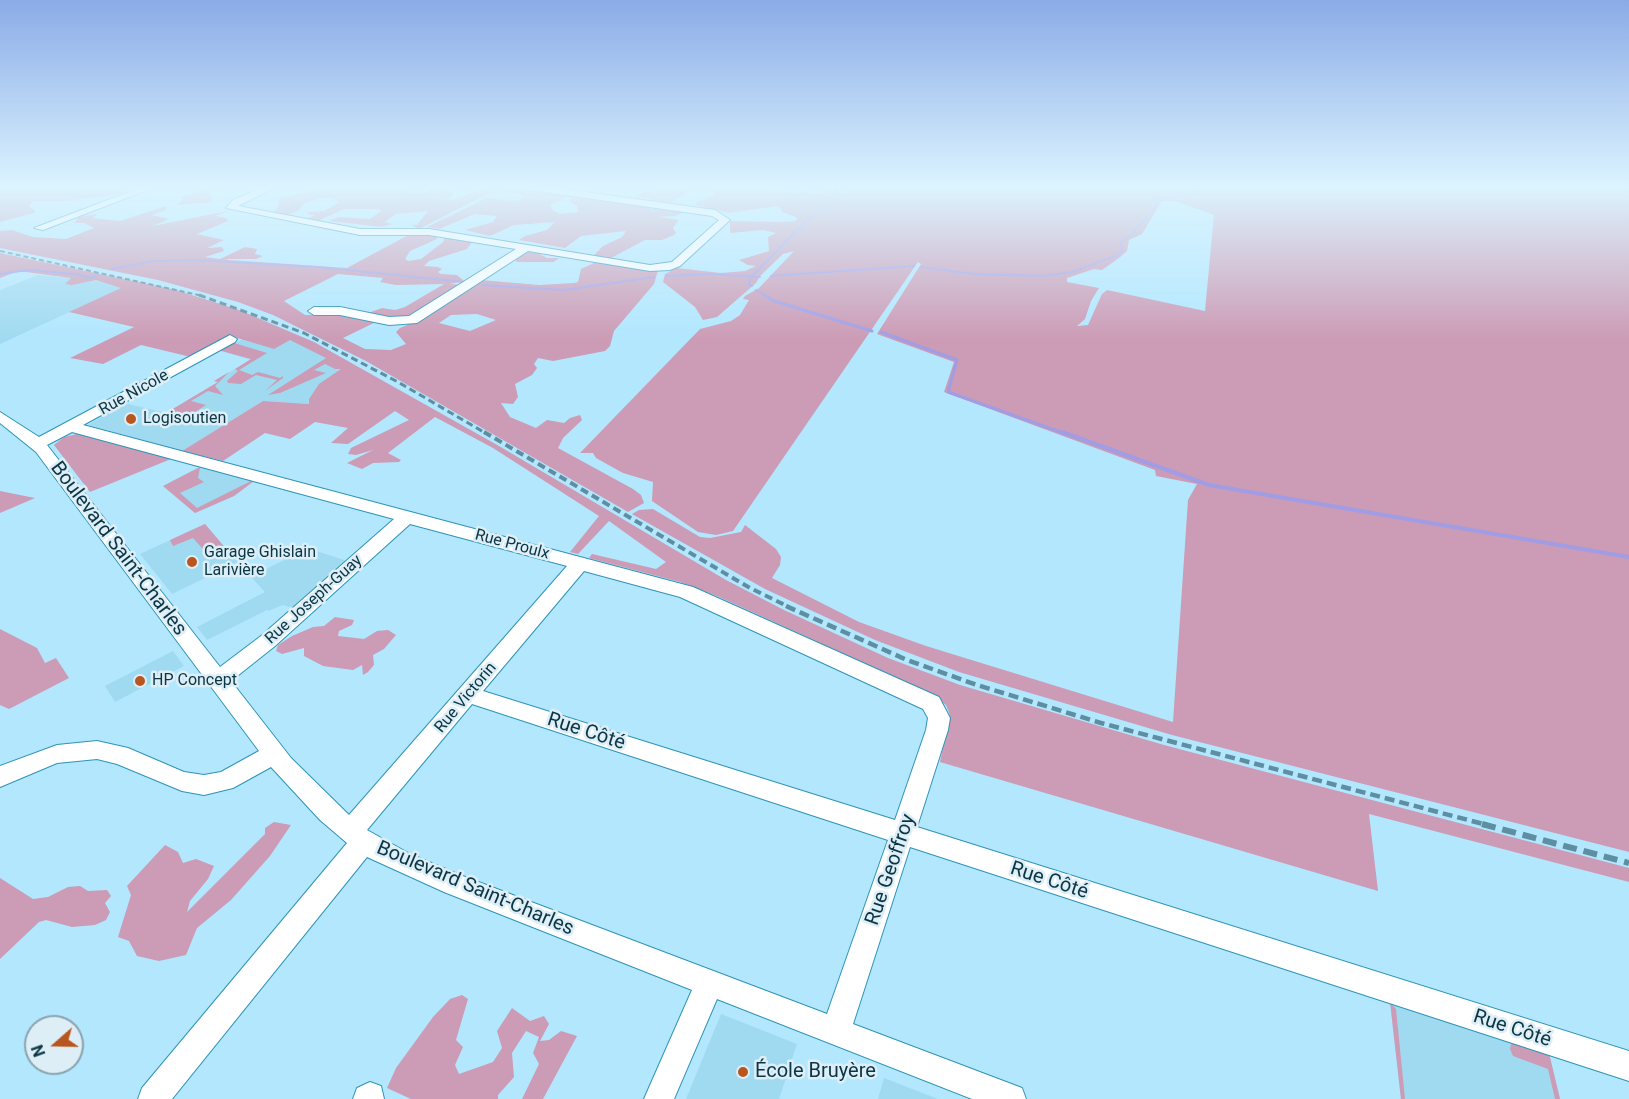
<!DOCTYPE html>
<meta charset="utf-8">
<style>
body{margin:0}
#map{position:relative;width:1629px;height:1099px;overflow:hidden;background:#b2e7fe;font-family:Roboto,sans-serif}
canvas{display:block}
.north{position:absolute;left:24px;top:1015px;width:60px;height:60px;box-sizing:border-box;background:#ddeef6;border:2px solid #89a4af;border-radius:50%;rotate:250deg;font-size:16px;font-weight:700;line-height:24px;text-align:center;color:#0a3544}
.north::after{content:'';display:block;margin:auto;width:21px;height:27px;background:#b9561f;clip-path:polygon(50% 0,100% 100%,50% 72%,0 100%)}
</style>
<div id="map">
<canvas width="1629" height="1099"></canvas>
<div class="north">N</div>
</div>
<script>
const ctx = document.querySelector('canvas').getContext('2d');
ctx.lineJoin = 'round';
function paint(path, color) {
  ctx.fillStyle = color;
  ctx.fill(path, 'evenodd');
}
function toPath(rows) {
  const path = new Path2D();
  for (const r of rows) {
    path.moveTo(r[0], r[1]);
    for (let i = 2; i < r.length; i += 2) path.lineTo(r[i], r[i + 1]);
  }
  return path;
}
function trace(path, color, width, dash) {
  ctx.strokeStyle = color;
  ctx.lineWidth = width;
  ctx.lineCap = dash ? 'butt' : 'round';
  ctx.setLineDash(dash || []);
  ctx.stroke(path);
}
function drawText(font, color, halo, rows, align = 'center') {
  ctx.font = font + ' Roboto,sans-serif';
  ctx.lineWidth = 5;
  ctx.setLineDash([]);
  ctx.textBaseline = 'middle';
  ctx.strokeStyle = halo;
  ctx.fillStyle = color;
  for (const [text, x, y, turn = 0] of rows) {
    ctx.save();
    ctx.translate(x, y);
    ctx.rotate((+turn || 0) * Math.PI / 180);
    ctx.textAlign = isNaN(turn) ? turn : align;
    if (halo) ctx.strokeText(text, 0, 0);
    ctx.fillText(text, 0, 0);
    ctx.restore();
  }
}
paint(toPath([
 [38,275,102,281,122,288,0,344,0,290],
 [268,325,359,373,309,404,263,401,182,451,88,425,124,403,166,413,218,382,214,381,251,360,221,351],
 [199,467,254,481,234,496,195,513,163,486],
 [205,524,238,562,172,594,140,554],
 [301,546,350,562,297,609,283,605,268,611,267,610,207,640,197,627,265,592,251,577,286,559],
 [173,651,184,666,115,702,105,686],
 [1390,1002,1549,1053,1560,1099,1401,1099],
 [721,1014,797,1044,779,1099,686,1099],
 [884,1078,938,1099,878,1099]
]), '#a0daf1');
paint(toPath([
 [0,186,127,186,128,189,120,194,67,201,34,201,29,206,36,212,34,213,0,222],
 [215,186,229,186,210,192,213,202,176,205,183,199,180,197],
 [311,186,350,186,350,189,356,186,402,186,391,190,415,188,407,192,415,194,425,192,433,186,474,186,448,189,454,194,447,199,453,200,490,186,503,186,419,229,411,225,417,225,428,211,396,214,385,222,392,224,382,227,329,221,339,217,370,219,381,211,379,209,344,209,316,222,304,220,315,215,307,214,309,212,324,211,340,202,332,198,322,198,305,203,298,211,284,216,272,214,277,209,279,199,313,190],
 [651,186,726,186,795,193,804,190,809,191,809,194,818,194,829,188,839,190,839,193,846,194,849,190,837,186,1629,186,1629,852,1172,735,959,672,875,640,765,589,632,514,639,510,653,509,700,537,710,538,741,532,745,525,776,549,781,557,780,565,772,578,859,622,926,646,1173,722,1188,500,1197,484,1156,476,1155,470,944,392,954,362,877,334,921,264,918,262,733,531,716,535,698,532,652,501,653,482,623,473,596,458,593,453,580,453,700,329,731,321,740,315,749,300,743,299,745,296,759,288,794,251,783,254,760,276,756,283,717,317,703,320,695,307,663,282,665,274,677,268,721,273,745,271,756,266,748,265,739,260,769,251,768,237,776,233,763,230,730,233,730,221,782,222,795,221,798,218,782,212,779,206,729,213,696,205,695,203,716,194,706,189,693,189,670,203,637,196,644,191,654,193,660,188],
 [1162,201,1175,201,1214,215,1205,311,1107,290,1102,294,1088,325,1077,326,1085,319,1091,301,1099,288,1067,282,1067,278,1094,269,1102,270,1119,258,1127,251,1129,240,1142,234],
 [508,187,569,196,550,205,552,210,560,214,578,212,577,206,568,201,573,197,651,206,650,209,687,211,675,216,658,217,679,220,673,228,676,233,674,235,662,240,645,240,609,259,595,257,595,254,603,246,622,237,626,231,581,236,565,248,519,240,525,236,547,230,555,222,514,225,490,236,465,230,493,222,497,216,475,214,439,229,427,227,487,198,512,201,523,199,524,195,501,191],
 [166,206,166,210,152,215,169,219,153,226,228,211,215,216,226,218,228,221,197,234,224,240,207,248,222,247,224,251,205,257,220,259,245,247,257,249,255,254,263,256,256,259,226,259,229,260,347,268,412,233,436,236,437,239,410,251,405,259,408,261,421,259,443,242,445,236,473,241,467,249,429,261,424,266,438,267,442,269,438,272,441,274,457,275,464,281,450,284,465,285,417,315,399,319,368,313,382,308,395,310,405,307,444,284,396,285,380,282,383,278,338,274,284,301,305,315,340,314,376,322,343,338,365,349,391,350,406,344,396,332,400,328,424,318,481,280,539,285,574,283,578,282,581,269,596,262,658,271,654,284,614,331,610,346,605,351,553,361,538,358,534,364,537,368,532,375,515,384,518,397,513,404,501,403,510,417,536,428,547,420,564,423,570,418,580,415,582,420,563,438,558,448,633,489,641,495,644,503,628,512,366,361,273,315,238,302,158,280,0,248,0,231,12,230,33,237,66,239,94,228,84,223,74,223,79,217,97,214,93,218,120,221],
 [477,314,496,320,470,331,439,323,451,315],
 [528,252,538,253,547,258,559,258,554,262,517,262,514,258],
 [0,253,176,290,239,310,314,342,499,446,726,580,784,610,888,658,960,685,1164,745,1629,868,1629,882,1369,814,1378,891,940,762,950,715,946,705,930,693,717,596,680,582,589,558,592,554,656,569,666,562,609,521,578,554,570,552,599,516,493,448,435,417,388,453,401,460,399,462,373,463,362,469,347,463,373,450,356,455,348,454,351,448,409,420,395,411,348,444,331,443,348,428,315,422,290,439,265,433,223,461,182,451,263,401,309,404,309,399,319,384,341,369,335,369,325,364,314,370,326,373,280,393,268,395,326,358,290,340,274,349,231,336,191,357,141,345,103,364,70,358,134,327,69,312,121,288,96,280,72,285,65,284,71,278,18,271,0,278],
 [231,342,267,353,239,370,252,375,258,372,280,378,283,376,283,378,265,391,277,380,256,375,241,384,228,383,227,381,238,371,235,369,251,359,218,350],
 [229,372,215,386,223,395,208,391,191,401,206,405,189,416,196,419,189,423,161,416,218,382,214,381],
 [77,434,171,459,90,492,54,445,64,437],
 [200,467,198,478,204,482,180,493,197,508,251,481,254,481,234,496,195,513,163,486],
 [0,491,35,498,0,513],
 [205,524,227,550,210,557,193,538,173,546,170,540],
 [335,617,354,620,352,625,339,631,338,636,364,639,377,631,388,630,396,635,384,649,373,655,374,665,368,672,363,675,362,665,353,670,323,666,304,656,304,648,282,654,276,651,278,645,292,636,313,627,324,626],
 [0,629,37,648,45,663,56,658,69,678,9,709,0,705],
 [274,822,291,825,270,856,231,900,197,928,186,955,159,961,137,956,129,941,118,937,131,895,127,886,165,845,178,852,183,863,196,859,214,866,208,879,190,901,187,912,265,834,265,828],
 [0,878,33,899,48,897,68,887,80,886,88,891,107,890,111,896,105,903,110,912,106,920,95,925,72,927,46,920,39,922,0,959],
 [462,995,468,999,456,1040,463,1047,455,1065,459,1074,493,1062,502,1048,497,1031,512,1008,530,1021,544,1016,549,1024,540,1041,549,1040,561,1031,577,1036,543,1099,522,1099,539,1064,533,1053,539,1037,526,1031,512,1053,514,1077,498,1095,498,1099,411,1099,387,1088,396,1068,433,1017,450,999],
 [1390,1002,1396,1009,1405,1099,1401,1099],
 [1512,1041,1549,1053,1560,1099,1555,1099,1548,1069,1513,1056,1510,1049]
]), '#cc9bb5');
trace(toPath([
 [921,267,973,274,1043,276,1072,272,1118,255,1122,250,1121,242,1132,234,1156,206,1153,199,1187,194,1210,186],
 [112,269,153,261,196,260,317,267,464,282],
 [0,274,28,270,76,274,90,278,98,274],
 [666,276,710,274,760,277],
 [771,276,914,266],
 [750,278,837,190],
 [750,278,749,284,752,286],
 [482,285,564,290,654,277],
 [756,290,766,296]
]), '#a09de5', 2);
trace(toPath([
 [764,295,774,301,872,331],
 [881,332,957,360,948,392,1066,434]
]), '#a09de5', 3);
trace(toPath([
 [1062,432,1209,485,1629,557]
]), '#a09de5', 4);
const minor = toPath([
 [145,186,158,186,43,230,34,228,145,186],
 [266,186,279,186,238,206,360,229,429,229,650,265,672,262,719,220,712,216,523,189,518,186,542,186,715,210,730,220,680,266,670,270,650,271,528,251,417,323,389,325,340,315,314,315,308,311,314,307,340,307,389,317,409,316,516,249,429,235,360,235,226,208,233,200,266,186],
 [230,335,237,339,235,342,83,425,693,587,939,697,950,718,948,730,917,827,1629,1051,1629,1081,910,847,853,1024,1022,1088,1026,1099,972,1099,717,999,674,1099,644,1099,692,990,444,892,367,857,172,1099,138,1099,142,1088,347,843,320,820,271,767,233,788,204,795,182,791,117,764,97,759,57,763,0,787,0,766,57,745,97,741,128,748,184,772,204,775,221,772,259,751,36,452,0,423,0,412,39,437,230,335],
 [72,432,394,519,261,636,220,667,47,445,72,432],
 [410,524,567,566,349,815,291,758,231,681,275,646,410,524],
 [584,571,680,597,923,709,928,718,926,730,895,820,483,691,584,571],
 [472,704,888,840,827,1014,460,875,410,854,367,830,472,704],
 [370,1082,381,1086,384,1099,353,1099,357,1088,370,1082]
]);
trace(minor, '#2d94b7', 2);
paint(minor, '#fff');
trace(toPath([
 [0,251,203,296]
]), '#5e8ea1', 2, [5, 3]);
trace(toPath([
 [199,295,304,333,398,382,487,434]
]), '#5e8ea1', 3, [7, 4]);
trace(toPath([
 [484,432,750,588,789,607]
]), '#5e8ea1', 4, [8, 4.5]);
trace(toPath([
 [786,606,907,660,977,685,1101,723,1487,825]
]), '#5e8ea1', 4.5, [10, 5]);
trace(toPath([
 [1482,824,1629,863]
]), '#5e8ea1', 6, [14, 7]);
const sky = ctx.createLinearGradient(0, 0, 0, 340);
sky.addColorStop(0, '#8babe7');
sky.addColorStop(0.55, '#dcf4ff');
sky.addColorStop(1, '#dcf4ff00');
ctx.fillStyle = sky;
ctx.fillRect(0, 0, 1629, 340);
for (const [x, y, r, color] of [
 [131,419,6,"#b9561f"],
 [192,562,6,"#b9561f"],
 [140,681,6,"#b9561f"],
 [743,1072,6,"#b9561f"]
]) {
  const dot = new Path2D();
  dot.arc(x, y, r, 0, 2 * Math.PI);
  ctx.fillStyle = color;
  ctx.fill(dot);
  trace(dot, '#ddeef6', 2);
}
drawText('16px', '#0a3544', '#ddeef6', [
 ["Rue Nicole",134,393,-29],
 ["Rue Proulx",512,545,15],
 ["Rue Joseph-Guay",314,600,-42],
 ["Rue Victorin",466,698,-50]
]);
drawText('16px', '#0a3544', '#ddeef6', [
 ["Logisoutien",143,419],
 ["Garage Ghislain",204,553],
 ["Larivière",204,571],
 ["HP Concept",152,681]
], 'left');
drawText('20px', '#0a3544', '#ddeef6', [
 ["Boulevard Saint-Charles",118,549,53],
 ["Rue Côté",586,732,18],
 ["Rue Geoffroy",891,870,-71],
 ["Rue Côté",1049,881,18],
 ["Boulevard Saint-Charles",475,889,23],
 ["Rue Côté",1512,1029,18]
]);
drawText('20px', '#0a3544', '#ddeef6', [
 ["École Bruyère",755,1072]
], 'left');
</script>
